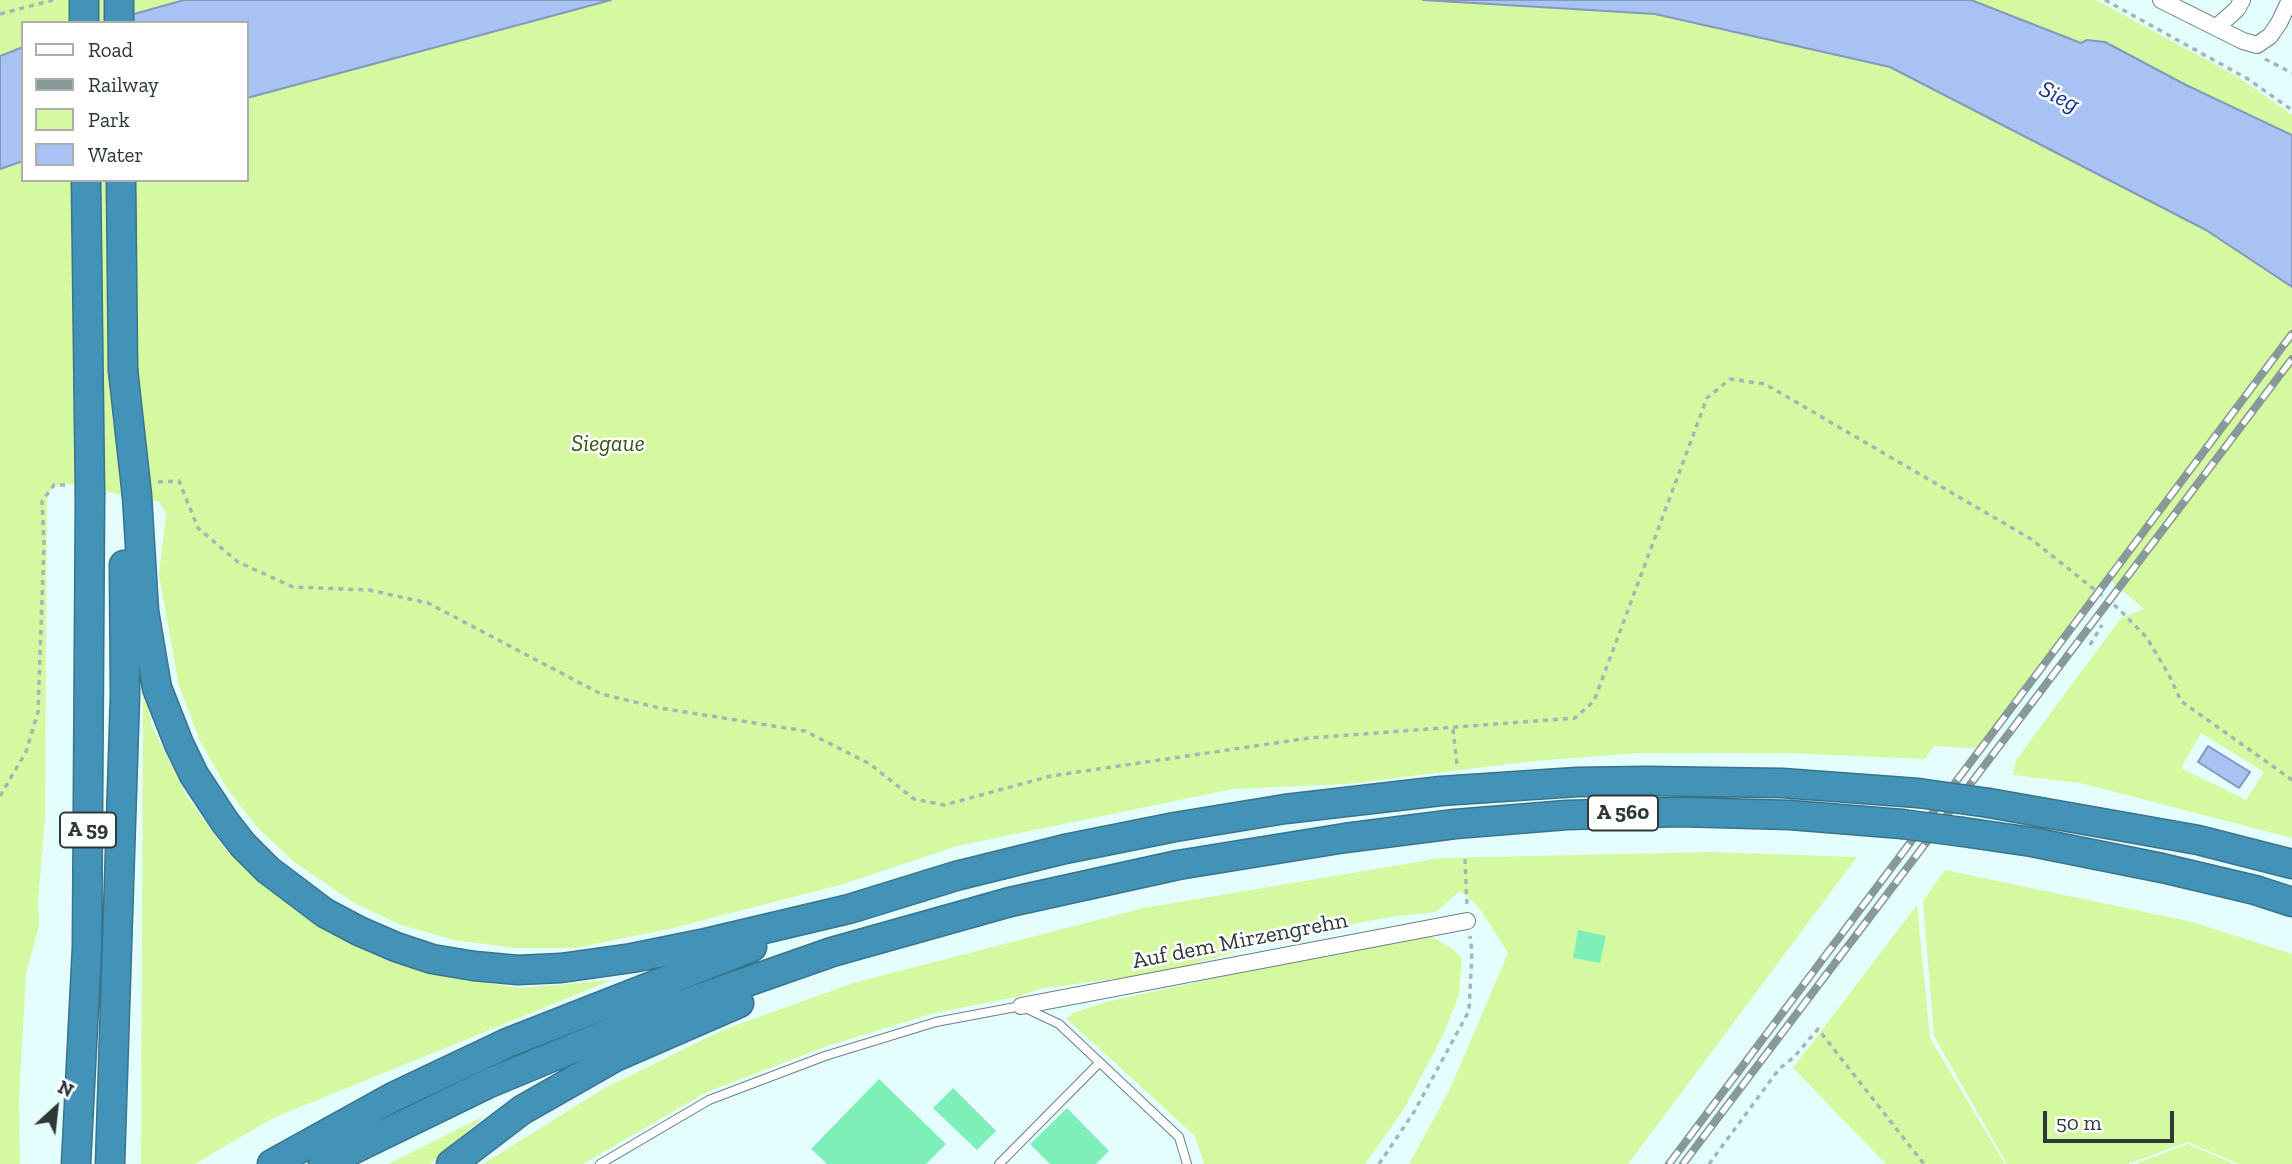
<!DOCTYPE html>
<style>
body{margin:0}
#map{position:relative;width:2292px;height:1164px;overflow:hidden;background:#e4fefe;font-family:"Zilla Slab",serif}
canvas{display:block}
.legend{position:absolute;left:21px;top:21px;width:228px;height:161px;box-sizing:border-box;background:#fff;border:2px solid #abafaf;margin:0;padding:9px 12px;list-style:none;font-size:21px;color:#2e3838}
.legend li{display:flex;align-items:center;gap:14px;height:35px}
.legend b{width:35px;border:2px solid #abafaf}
.north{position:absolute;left:21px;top:1073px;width:70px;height:70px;-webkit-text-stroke:5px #fff;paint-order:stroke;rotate:27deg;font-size:19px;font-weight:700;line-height:28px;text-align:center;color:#2e3838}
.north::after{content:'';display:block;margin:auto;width:24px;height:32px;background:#2e3838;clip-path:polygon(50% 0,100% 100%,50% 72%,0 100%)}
.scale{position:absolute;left:2043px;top:1111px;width:131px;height:32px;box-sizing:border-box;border:4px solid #2e3838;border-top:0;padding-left:9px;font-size:21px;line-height:24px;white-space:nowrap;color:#2e3838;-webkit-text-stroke:5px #fff;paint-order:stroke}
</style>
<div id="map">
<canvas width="2292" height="1164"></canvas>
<ul class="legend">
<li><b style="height:9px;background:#fff"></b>Road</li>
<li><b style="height:9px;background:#879999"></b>Railway</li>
<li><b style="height:19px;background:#d5f9a1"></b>Park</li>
<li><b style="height:19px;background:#a8c2f4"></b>Water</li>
</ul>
<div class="north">N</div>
<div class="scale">50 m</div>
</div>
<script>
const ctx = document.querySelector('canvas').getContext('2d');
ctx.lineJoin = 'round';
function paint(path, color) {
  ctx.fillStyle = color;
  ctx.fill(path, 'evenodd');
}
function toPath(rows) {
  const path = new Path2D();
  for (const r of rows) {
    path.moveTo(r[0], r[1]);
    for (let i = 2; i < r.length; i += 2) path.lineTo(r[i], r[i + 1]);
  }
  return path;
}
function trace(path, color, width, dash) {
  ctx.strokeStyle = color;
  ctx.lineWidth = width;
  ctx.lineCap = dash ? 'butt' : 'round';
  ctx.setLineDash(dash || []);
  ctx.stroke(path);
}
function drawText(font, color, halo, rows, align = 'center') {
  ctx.font = font + ' "Zilla Slab",serif';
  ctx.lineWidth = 5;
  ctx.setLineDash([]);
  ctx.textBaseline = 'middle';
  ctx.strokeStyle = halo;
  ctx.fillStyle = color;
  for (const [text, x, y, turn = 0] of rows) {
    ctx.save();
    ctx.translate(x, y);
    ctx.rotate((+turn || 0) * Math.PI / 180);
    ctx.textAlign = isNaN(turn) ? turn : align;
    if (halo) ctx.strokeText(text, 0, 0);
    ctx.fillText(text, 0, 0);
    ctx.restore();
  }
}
paint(toPath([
 [0,0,2096,0,2238,77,2292,115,2292,838,2080,783,2013,775,2016,760,2121,618,2144,609,2110,580,1985,749,1934,746,1925,759,1787,753,1639,753,1534,761,1347,784,1233,789,957,846,840,885,673,928,576,948,515,948,454,940,401,925,354,903,293,861,257,827,228,790,200,741,179,686,159,575,166,513,159,502,64,483,52,488,47,498,45,819,38,901,39,925,26,975,19,1097,20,1164,0,1164],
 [23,23,247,23,247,180,23,180],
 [2201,733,2264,772,2246,800,2181,768],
 [143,688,152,726,185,793,223,847,259,880,306,917,376,956,435,975,521,988,612,980,271,1119,195,1164,141,1164],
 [1711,852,1857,857,1628,1164,1409,1164,1450,1089,1508,953,1478,906,1460,891,1436,912,1390,917,1327,929,1263,944,1186,966,1120,978,1040,989,1017,997,935,1013,830,1045,707,1092,583,1164,483,1164,603,1089,723,1030,853,983,1144,908,1441,858],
 [1945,870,2193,922,2292,954,2292,1164,2239,1164,2188,1142,2127,1164,2007,1164,1934,1036,1923,901],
 [1917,905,1930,1038,2005,1164,1886,1164,1793,1068],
 [1429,935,1451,948,1462,958,1459,995,1443,1035,1404,1109,1365,1164,1204,1164,1195,1136,1067,1019,1073,1013,1106,1002,1271,966,1334,956],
 [486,1115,430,1164,388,1164],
 [2188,1144,2235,1164,2135,1164]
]), '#d5f9a1');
const water = toPath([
 [184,0,611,0,247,98,247,23,102,23,184,0],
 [1423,0,1971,0,2081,43,2087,40,2105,42,2186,85,2292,135,2292,287,2206,230,1890,67,1655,14,1423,0],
 [23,47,23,161,0,169,0,56,23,47],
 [2208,746,2250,772,2239,788,2198,762,2208,746]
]);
paint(water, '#a8c2f4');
trace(water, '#8399bc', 2);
paint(toPath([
 [1578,930,1606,936,1600,963,1573,958],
 [879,1079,946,1144,926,1164,827,1164,811,1149],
 [953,1088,996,1131,977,1150,933,1108],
 [1067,1108,1109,1151,1096,1164,1050,1164,1030,1144]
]), '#7fefb9');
const service = toPath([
 [600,1164,709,1100,825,1056,936,1022,1021,1006,1059,1024,1179,1137,1187,1164],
 [999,1164,1099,1063]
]);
const minor = toPath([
 [2161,0,2243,41,2257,45,2270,36,2279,23,2290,0],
 [2217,27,2237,9,2242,0],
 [1021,1006,1467,921]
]);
const motorway = toPath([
 [84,0,84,23],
 [119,0,119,23],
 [121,180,123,370],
 [137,496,144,611,157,688,179,744,194,775,225,822,243,845,268,870,325,913,359,931,396,947,432,959,474,966,518,970,561,968,632,958,701,944,849,909,956,876,1065,849,1175,827,1285,809,1441,791,1577,782,1645,781,1782,783,1918,793],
 [1989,803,2198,840,2292,864],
 [1963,832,2032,842,2162,868,2255,890,2292,902],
 [76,1164,87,947,90,495],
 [110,1164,125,696,124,565],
 [272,1164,393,1097,507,1043,752,947],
 [323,1164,487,1084,658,1013,832,952,1010,902,1178,865,1345,838,1455,824,1567,815,1679,812,1790,815,1902,824],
 [451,1164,522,1110,615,1057,739,1003]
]);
trace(service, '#6a8181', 10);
trace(minor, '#6a8181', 18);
trace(motorway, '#3b738b', 31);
trace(toPath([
 [2105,0,2248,79,2292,110],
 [0,14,53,0],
 [2265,59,2292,73],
 [158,482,179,481,198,528,238,562,293,587,369,590,428,603,601,694,660,708,805,731,870,764,914,799,944,805,1051,776,1309,738,1575,718,1594,701,1707,398,1730,379,1765,384,2031,539,2119,609,2147,638,2169,675,2181,701,2292,780],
 [2090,645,2102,625],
 [1453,729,1457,765],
 [0,796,26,752,38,712,44,544,42,501,54,485,69,485],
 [1465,859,1467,907],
 [1379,1164,1414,1112,1469,1011,1472,952,1470,936],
 [1709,1164,1779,1069,1794,1057,1818,1029,1924,1164]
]), '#a3b7b7', 3.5, [5, 5]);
trace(service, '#fff', 8);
trace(minor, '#fff', 16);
trace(motorway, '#4293b7', 28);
const rail = toPath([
 [1669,1164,2292,334],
 [1683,1164,2292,359]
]);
trace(rail, '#879999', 8);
trace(rail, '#fff', 5, [16]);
const motorwayBridge = toPath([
 [86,180,90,495],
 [123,370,137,496],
 [1918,793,1989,803],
 [1902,824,1963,832]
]);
trace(motorwayBridge, '#3b738b', 31, []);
trace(motorwayBridge, '#4293b7', 28);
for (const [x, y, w] of [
 [1623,813,70],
 [88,830,56]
]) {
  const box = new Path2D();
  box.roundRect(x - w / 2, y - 17.5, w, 35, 5);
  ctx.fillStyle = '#fff';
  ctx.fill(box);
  trace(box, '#2e3838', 2);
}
drawText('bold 21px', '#2e3838', null, [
 ["A 560",1623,813],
 ["A 59",88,830]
]);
drawText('italic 23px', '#3b520e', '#fff', [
 ["Siegaue",608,444]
]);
drawText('23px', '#2e3838', '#fff', [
 ["Auf dem Mirzengrehn",1240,941,-11]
]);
drawText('italic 24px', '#113491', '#fff', [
 ["Sieg",2059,97,27]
]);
</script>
